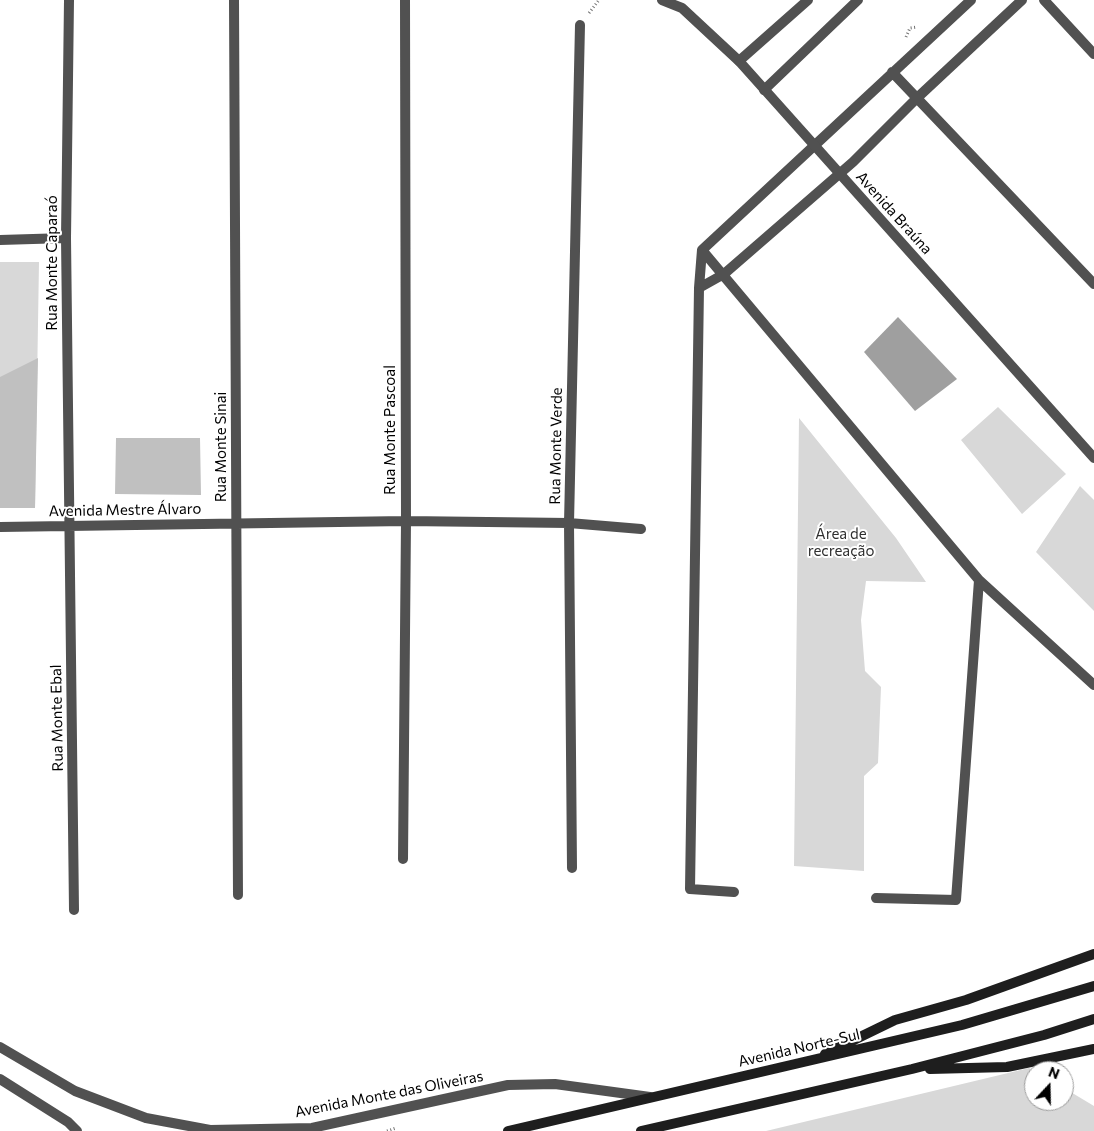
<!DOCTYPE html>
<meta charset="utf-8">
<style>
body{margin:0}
#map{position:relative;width:1094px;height:1131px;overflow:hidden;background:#fff;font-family:Commissioner,sans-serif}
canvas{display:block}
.north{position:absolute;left:1024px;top:1061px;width:50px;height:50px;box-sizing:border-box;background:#fff;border:1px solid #999;border-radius:50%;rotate:21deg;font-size:14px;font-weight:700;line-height:20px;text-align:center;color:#000}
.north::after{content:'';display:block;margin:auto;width:18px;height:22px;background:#000;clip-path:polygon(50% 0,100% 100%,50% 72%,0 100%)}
</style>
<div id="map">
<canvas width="1094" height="1131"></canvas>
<div class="north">N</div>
</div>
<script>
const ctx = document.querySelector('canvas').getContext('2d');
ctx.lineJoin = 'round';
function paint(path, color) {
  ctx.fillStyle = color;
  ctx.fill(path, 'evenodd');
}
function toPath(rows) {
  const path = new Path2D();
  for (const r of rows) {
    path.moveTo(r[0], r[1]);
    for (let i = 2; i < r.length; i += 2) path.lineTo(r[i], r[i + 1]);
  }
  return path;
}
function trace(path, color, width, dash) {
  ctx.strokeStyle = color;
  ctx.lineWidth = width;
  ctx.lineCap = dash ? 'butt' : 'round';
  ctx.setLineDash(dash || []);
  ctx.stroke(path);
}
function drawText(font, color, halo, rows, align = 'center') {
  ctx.font = font + ' Commissioner,sans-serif';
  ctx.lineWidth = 4;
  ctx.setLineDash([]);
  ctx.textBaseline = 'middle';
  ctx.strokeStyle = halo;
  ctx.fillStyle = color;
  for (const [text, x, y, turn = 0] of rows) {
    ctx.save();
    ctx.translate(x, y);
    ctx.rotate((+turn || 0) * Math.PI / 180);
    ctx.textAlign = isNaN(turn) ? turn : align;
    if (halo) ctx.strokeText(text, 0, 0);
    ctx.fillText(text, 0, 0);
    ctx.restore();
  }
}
paint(toPath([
 [0,262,39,262,35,508,0,508],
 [998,407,1066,474,1022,514,961,440],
 [799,418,896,538,926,582,866,581,861,620,865,671,881,687,878,763,864,776,864,871,794,866],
 [1080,486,1094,500,1094,611,1036,552],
 [1029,1068,1034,1071,1034,1101,1064,1101,1064,1088,1094,1106,1094,1131,766,1131]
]), '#d8d8d8');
paint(toPath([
 [898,317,957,379,915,411,864,352]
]), '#9f9f9f');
paint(toPath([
 [38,358,35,508,0,508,0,377],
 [116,438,200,438,201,495,115,494]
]), '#c0c0c0');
trace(toPath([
 [589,13,599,0],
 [906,37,910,28,917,27],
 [387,1131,396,1128]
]), '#737373', 3, [1, 2.5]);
trace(toPath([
 [69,0,66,238,74,910],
 [234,0,238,895],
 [1044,0,1094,54],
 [739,61,808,0],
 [892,72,1094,284],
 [764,90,858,0],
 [0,240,66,238],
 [702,250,979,580,1094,685],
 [699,288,724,274,853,162,917,98,1022,0],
 [0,527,406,521,569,523,641,529],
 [403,859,406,521,405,0],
 [572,868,569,523,580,25],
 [734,892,690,889,699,288,702,250,971,0],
 [876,898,956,900,979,580]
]), '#515151', 10);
trace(toPath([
 [662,0,682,8,739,61,1094,458],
 [0,1047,75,1091,146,1118,210,1130,312,1128,508,1085,555,1084,650,1097],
 [0,1079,68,1122,77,1131]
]), '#515151', 10);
trace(toPath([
 [825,1054,895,1020,966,1000,1094,954],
 [930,1069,1007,1067,1094,1049],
 [508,1131,962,1025,1094,986],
 [641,1131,912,1069,1044,1035,1094,1019]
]), '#1e1e1e', 10);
drawText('15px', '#000', '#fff', [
 ["Avenida Braúna",894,213,48],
 ["Rua Monte Caparaó",52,263,-90],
 ["Rua Monte Pascoal",390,430,-90],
 ["Rua Monte Verde",556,446,-89],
 ["Rua Monte Sinai",221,447,-90],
 ["Avenida Mestre Álvaro",125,510,-1],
 ["Rua Monte Ebal",57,718,-91],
 ["Avenida Norte-Sul",799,1048,-13],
 ["Avenida Monte das Oliveiras",389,1094,-11]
]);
drawText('15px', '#2f2f2f', '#fff', [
 ["Área de",841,534],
 ["recreação",841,551]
]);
</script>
